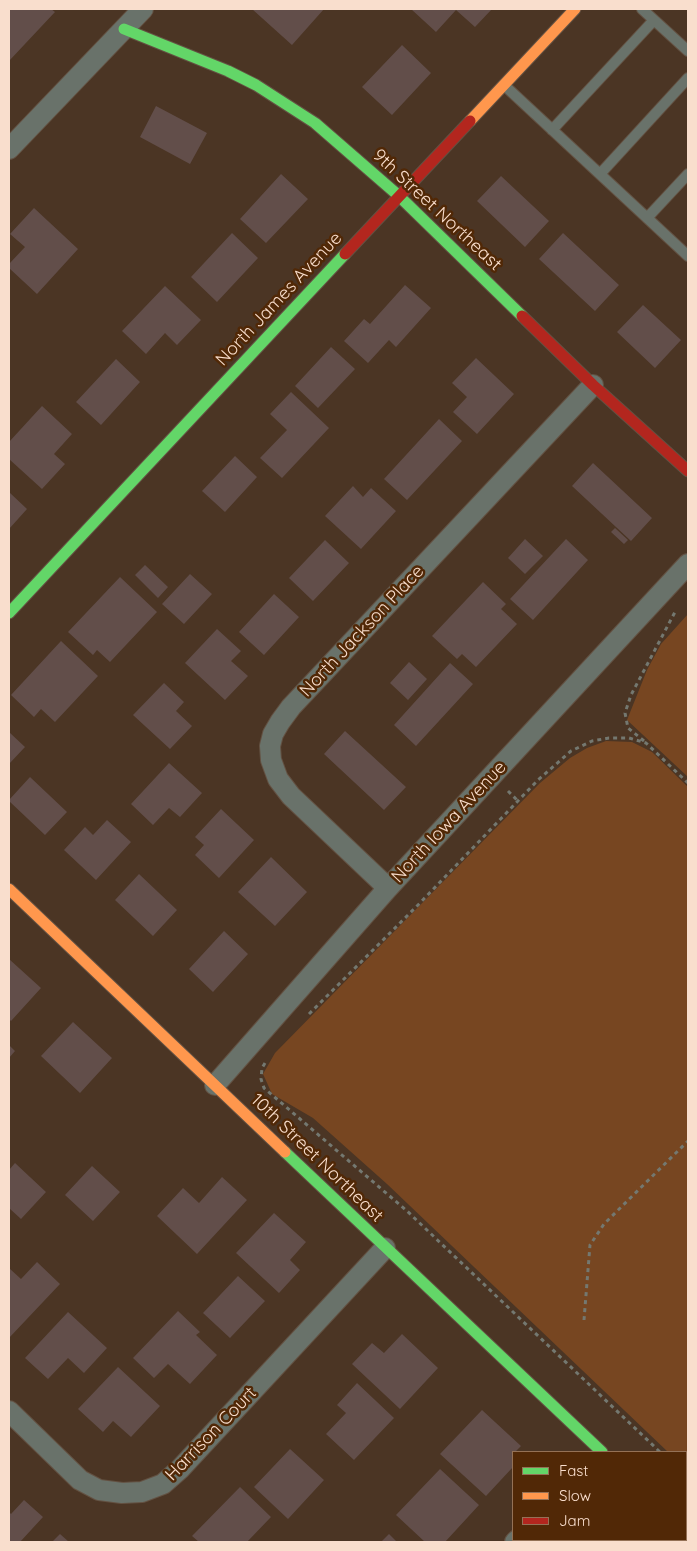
<!DOCTYPE html>
<style>
body{margin:0}
#map{position:relative;width:697px;height:1551px;overflow:hidden;background:#4b3524;font-family:Quicksand,sans-serif}
canvas{display:block}
.frame{position:absolute;inset:0;border:10px solid #f9decd;pointer-events:none}
.legend{position:absolute;left:512px;top:1451px;width:175px;height:90px;box-sizing:border-box;background:#512806;border:1px solid #947156;margin:0;padding:6px 9px;list-style:none;font-size:15px;color:#f9decd}
.legend li{display:flex;align-items:center;gap:10px;height:25px}
.legend b{width:25px;border:1px solid #947156}
</style>
<div id="map">
<canvas width="697" height="1551"></canvas>
<div class="frame"></div>
<ul class="legend">
<li><b style="height:6px;background:#63d668"></b>Fast</li>
<li><b style="height:6px;background:#ff974d"></b>Slow</li>
<li><b style="height:6px;background:#b3261e"></b>Jam</li>
</ul>
</div>
<script>
const ctx = document.querySelector('canvas').getContext('2d');
ctx.lineJoin = 'round';
function paint(path, color) {
  ctx.fillStyle = color;
  ctx.fill(path, 'evenodd');
}
function toPath(rows) {
  const path = new Path2D();
  for (const r of rows) {
    path.moveTo(r[0], r[1]);
    for (let i = 2; i < r.length; i += 2) path.lineTo(r[i], r[i + 1]);
  }
  return path;
}
function trace(path, color, width, dash) {
  ctx.strokeStyle = color;
  ctx.lineWidth = width;
  ctx.lineCap = dash ? 'butt' : 'round';
  ctx.setLineDash(dash || []);
  ctx.stroke(path);
}
function drawText(font, color, halo, rows, align = 'center') {
  ctx.font = font + ' Quicksand,sans-serif';
  ctx.lineWidth = 5;
  ctx.setLineDash([]);
  ctx.textBaseline = 'middle';
  ctx.strokeStyle = halo;
  ctx.fillStyle = color;
  for (const [text, x, y, turn = 0] of rows) {
    ctx.save();
    ctx.translate(x, y);
    ctx.rotate((+turn || 0) * Math.PI / 180);
    ctx.textAlign = isNaN(turn) ? turn : align;
    if (halo) ctx.strokeText(text, 0, 0);
    ctx.fillText(text, 0, 0);
    ctx.restore();
  }
}
paint(toPath([
 [688,614,688,777,627,720,647,670,661,644],
 [606,741,632,742,652,752,688,787,688,1472,686,1470,686,1452,668,1452,387,1184,313,1118,272,1094,263,1074,275,1053,540,783,570,758,587,748]
]), '#774621');
paint(toPath([
 [9,9,51,9,55,12,9,61],
 [252,9,324,9,292,45],
 [411,9,492,9,475,27,456,10,436,32],
 [402,45,431,73,392,115,362,87],
 [156,106,207,133,190,164,140,137],
 [281,174,308,199,266,243,240,219],
 [501,176,549,221,525,247,477,201],
 [34,208,78,249,37,294,9,268,9,264,25,247,10,234],
 [232,233,258,258,217,302,191,277],
 [563,233,619,285,595,311,539,259],
 [405,285,431,308,396,347,389,340,368,363,344,341,364,319,370,324],
 [165,286,201,320,177,345,165,333,146,354,122,331],
 [643,305,681,340,655,368,617,332],
 [331,347,355,369,318,408,295,386],
 [476,358,514,394,477,434,453,412,467,397,452,383],
 [116,359,140,382,101,425,76,402],
 [291,392,329,428,282,478,260,458,287,430,270,414],
 [42,406,72,434,54,454,65,464,42,489,9,459,9,442],
 [439,419,462,441,407,500,384,479],
 [235,456,257,477,225,512,202,491],
 [593,463,652,518,631,541,572,486],
 [353,486,363,497,371,488,396,511,361,549,325,516],
 [9,492,27,509,9,529],
 [615,528,628,540,624,544,611,532],
 [525,539,543,556,525,574,508,558],
 [566,539,588,560,533,620,510,599],
 [325,540,349,563,313,601,289,578],
 [145,565,168,587,158,598,135,575],
 [190,574,212,594,184,624,162,604],
 [120,577,157,612,110,662,97,650,93,655,68,632],
 [483,582,506,604,501,609,517,624,476,667,462,654,457,659,432,636],
 [274,594,299,617,264,655,239,632],
 [217,629,241,651,231,661,248,676,225,700,185,663],
 [61,641,98,676,55,722,41,709,34,717,11,695],
 [409,662,427,679,408,700,390,683],
 [450,663,473,684,416,746,394,725],
 [164,683,184,702,176,711,192,726,170,749,133,715],
 [345,731,406,787,384,810,324,754],
 [9,732,25,747,9,764],
 [169,763,202,793,180,817,169,808,153,825,131,804],
 [30,777,67,812,45,835,9,801,9,800],
 [221,809,254,840,219,878,195,855,204,845,195,837],
 [107,820,131,842,96,880,64,850,85,827,93,835],
 [271,857,307,892,275,926,238,892],
 [139,874,177,910,153,936,115,900],
 [224,931,248,954,213,992,189,969],
 [9,959,41,988,11,1021,9,1019],
 [73,1022,112,1058,80,1093,41,1056],
 [9,1045,15,1051,9,1058],
 [15,1163,46,1192,21,1219,9,1208,9,1170],
 [92,1166,120,1192,93,1221,65,1195],
 [222,1177,247,1200,197,1254,157,1216,183,1188,199,1203],
 [274,1213,306,1242,290,1260,300,1270,279,1293,236,1253],
 [37,1262,60,1284,9,1338,9,1268,21,1279],
 [238,1276,265,1301,230,1338,203,1313],
 [178,1311,200,1332,196,1335,217,1355,190,1384,168,1364,154,1378,133,1358],
 [68,1312,107,1348,84,1373,68,1358,48,1379,25,1358],
 [402,1334,438,1368,400,1409,352,1364,372,1343,384,1353],
 [118,1367,160,1406,131,1437,113,1421,103,1432,78,1409],
 [357,1383,394,1418,354,1460,326,1434,346,1413,337,1405],
 [482,1410,521,1446,515,1452,513,1452,513,1467,486,1496,440,1454],
 [290,1449,324,1480,288,1519,254,1487],
 [440,1469,479,1505,445,1542,425,1542,396,1515],
 [240,1487,271,1517,247,1542,199,1542,192,1536],
 [24,1500,43,1517,20,1542,9,1542,9,1512,11,1514],
 [60,1534,69,1542,52,1542],
 [389,1534,397,1542,381,1542]
]), '#624e4a');
const lane = toPath([
 [642,9,688,51],
 [504,85,688,256],
 [552,130,654,20],
 [600,174,688,78],
 [647,218,688,174]
]);
const street = toPath([
 [9,149,143,9],
 [388,888,291,796,278,779,271,760,270,746,273,734,280,722,291,707,593,385],
 [215,1085,388,888,688,564],
 [9,1411,80,1480,99,1490,122,1493,142,1492,163,1484,180,1469,385,1248],
 [515,1542,517,1540]
]);
const fast = toPath([
 [124,29,228,71,256,85,315,123,399,196,522,316],
 [9,613,345,254],
 [285,1152,602,1452]
]);
const slow = toPath([
 [470,121,575,9],
 [9,889,285,1152],
 [686,1532,688,1535]
]);
const jam = toPath([
 [345,254,470,121],
 [522,316,593,385,688,471]
]);
trace(lane, '#635142', 12);
trace(street, '#635142', 22);
trace(fast, '#635142', 13);
trace(slow, '#635142', 13);
trace(jam, '#635142', 13);
trace(toPath([
 [644,741,628,728,625,713,631,695,675,612],
 [508,791,518,801],
 [309,1014,419,904,538,780,571,751,592,741,609,738,629,738,646,743,688,783],
 [265,1063,262,1068,261,1079,264,1088,407,1211,660,1452],
 [584,1320,590,1245,604,1224,688,1141],
 [686,1477,688,1479]
]), '#747870', 3, [4, 4]);
trace(lane, '#69726a', 10);
trace(street, '#69726a', 20);
trace(fast, '#63d668', 11);
trace(slow, '#ff974d', 11);
trace(jam, '#b3261e', 11);
drawText('18px', '#f9decd', '#512806', [
 ["9th Street Northeast",437,210,43],
 ["North James Avenue",279,299,-47],
 ["North Jackson Place",362,631,-47],
 ["North Iowa Avenue",449,822,-47],
 ["10th Street Northeast",317,1158,44],
 ["Harrison Court",211,1434,-46]
]);
</script>
